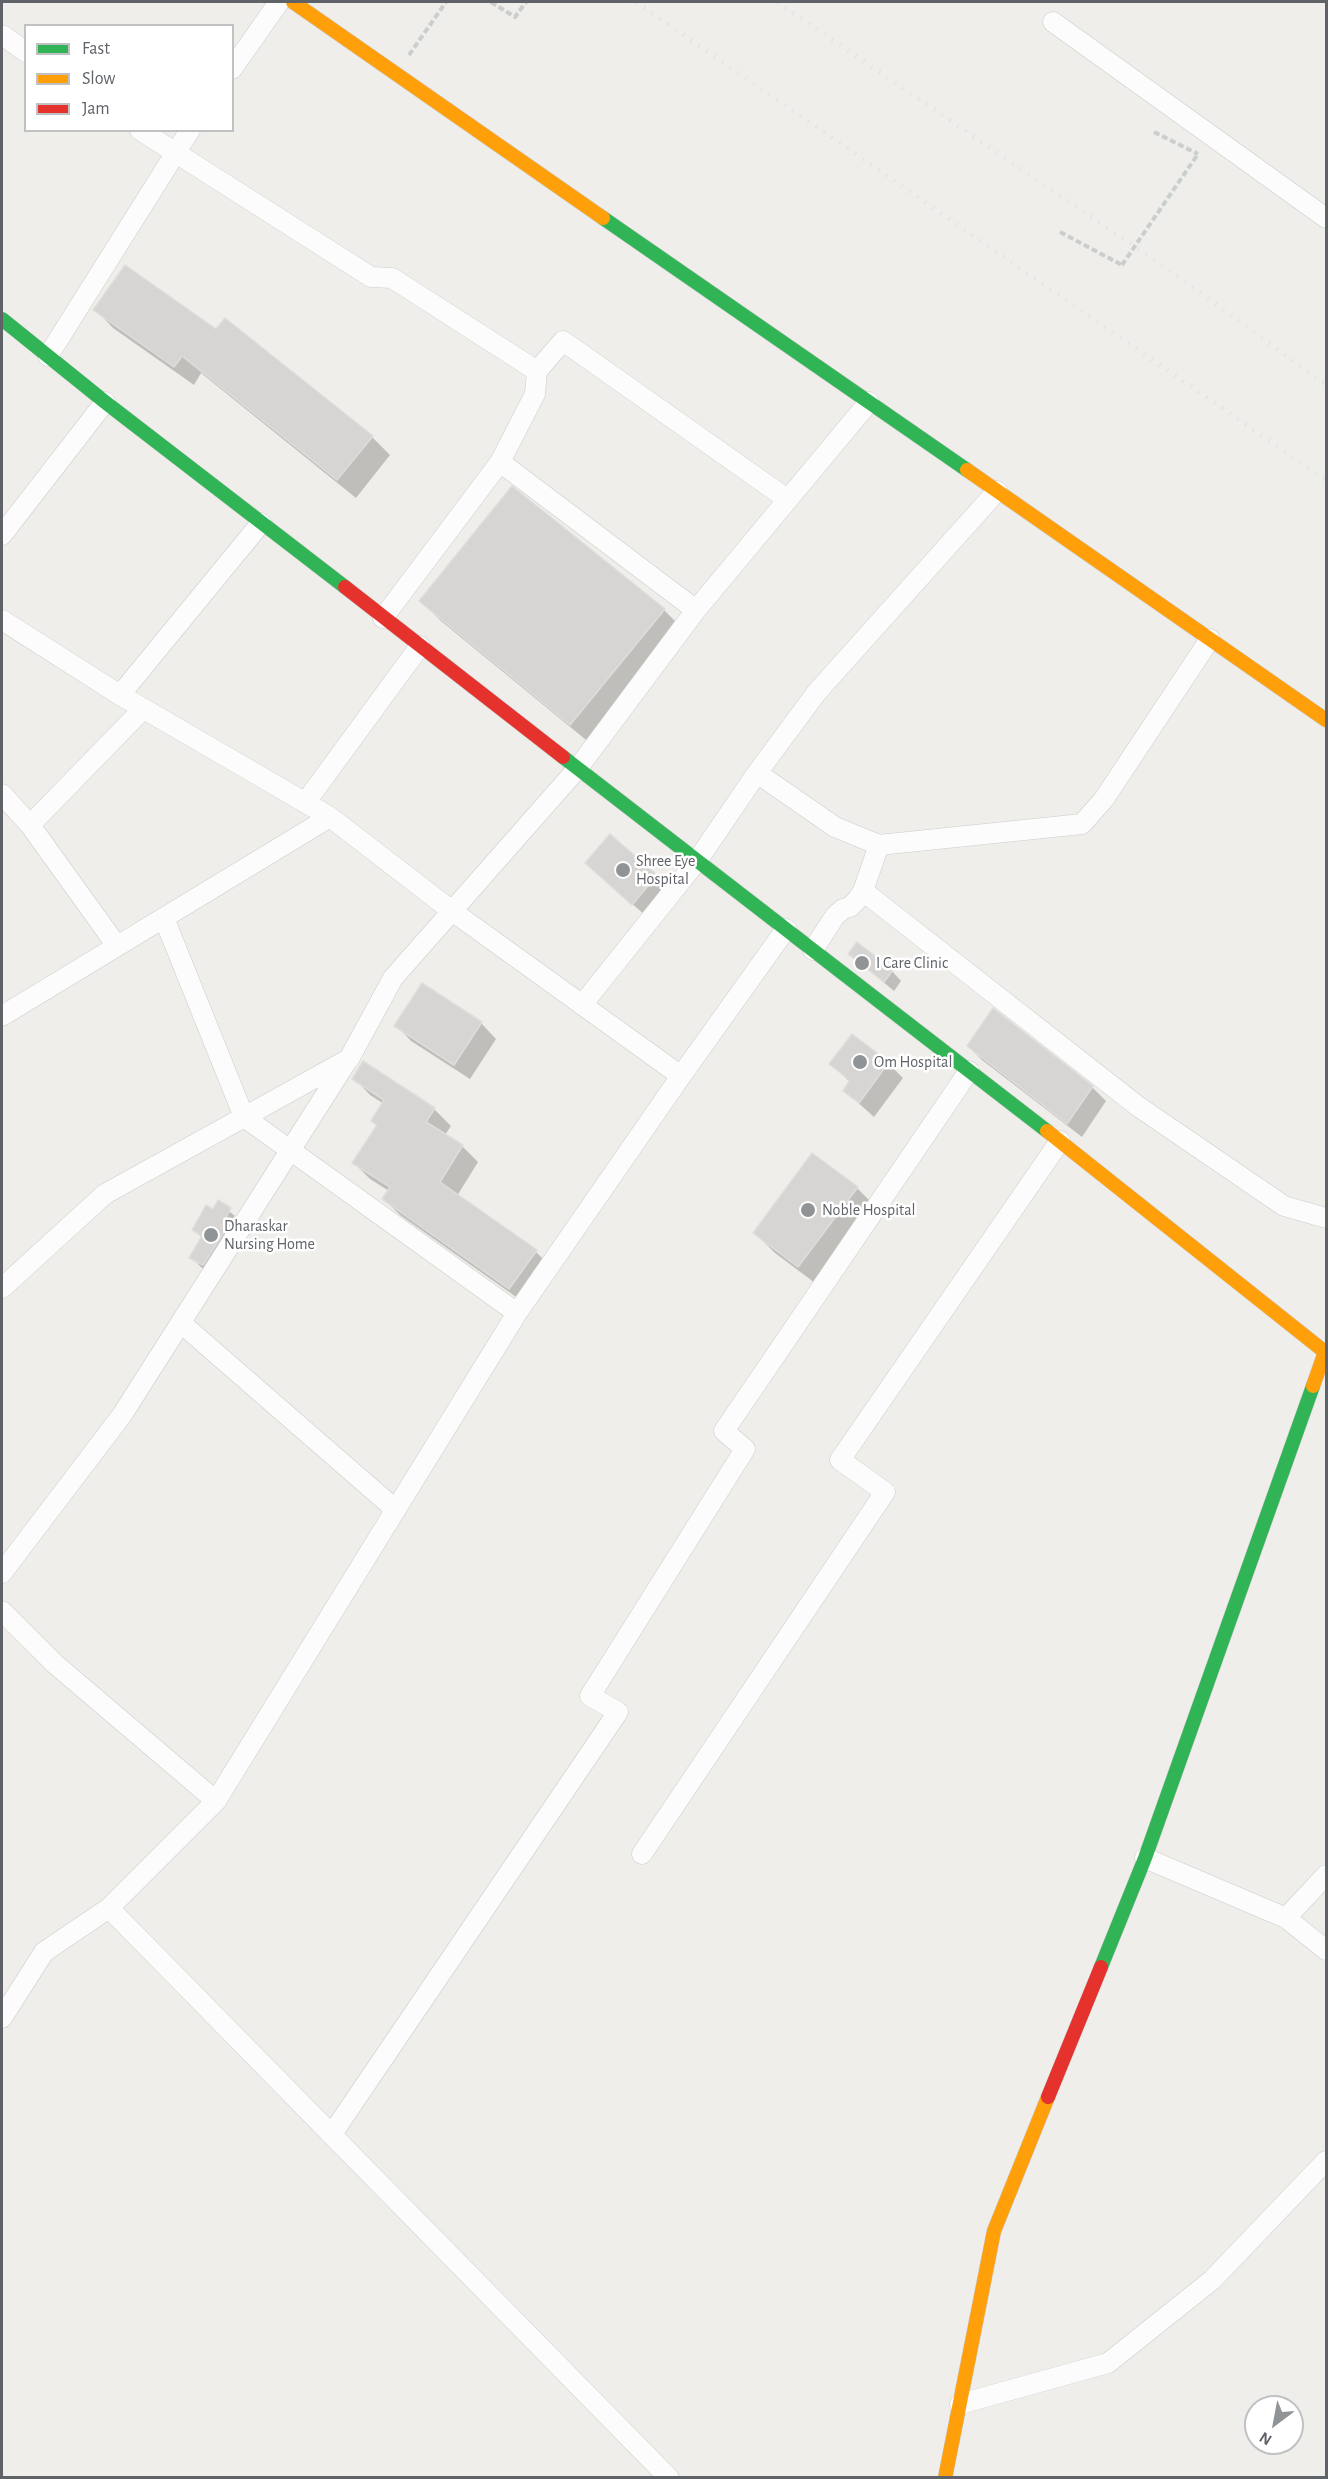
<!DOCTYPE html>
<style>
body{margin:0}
#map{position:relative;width:1328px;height:2479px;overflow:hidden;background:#efeeea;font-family:"Alegreya Sans",sans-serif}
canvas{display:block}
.frame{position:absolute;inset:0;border:3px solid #5f6368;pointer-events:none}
.legend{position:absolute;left:24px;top:24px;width:210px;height:108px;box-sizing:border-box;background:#fff;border:2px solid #bfc1c3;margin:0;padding:8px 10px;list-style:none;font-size:18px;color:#5f6368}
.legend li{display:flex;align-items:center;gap:12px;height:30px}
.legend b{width:30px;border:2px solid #bfc1c3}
.north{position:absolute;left:1244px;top:2395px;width:60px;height:60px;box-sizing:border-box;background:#fff;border:2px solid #bfc1c3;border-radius:50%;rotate:212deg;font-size:16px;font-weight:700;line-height:24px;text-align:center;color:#5f6368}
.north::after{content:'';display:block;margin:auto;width:21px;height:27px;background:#919496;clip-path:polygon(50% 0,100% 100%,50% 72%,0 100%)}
</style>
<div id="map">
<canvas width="1328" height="2479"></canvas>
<div class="frame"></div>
<ul class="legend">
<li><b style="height:8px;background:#30b455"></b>Fast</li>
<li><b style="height:8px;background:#ff9f0a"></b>Slow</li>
<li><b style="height:8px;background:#e5322d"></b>Jam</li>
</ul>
<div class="north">N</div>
</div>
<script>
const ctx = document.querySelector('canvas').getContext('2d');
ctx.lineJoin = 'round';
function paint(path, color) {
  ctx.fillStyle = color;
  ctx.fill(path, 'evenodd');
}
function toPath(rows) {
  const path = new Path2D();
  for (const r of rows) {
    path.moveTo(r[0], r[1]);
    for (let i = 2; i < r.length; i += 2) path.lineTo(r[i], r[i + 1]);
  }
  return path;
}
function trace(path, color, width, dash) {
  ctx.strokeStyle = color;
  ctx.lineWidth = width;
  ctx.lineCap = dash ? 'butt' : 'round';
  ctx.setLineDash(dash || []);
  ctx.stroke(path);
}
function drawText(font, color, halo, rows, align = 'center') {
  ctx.font = font + ' "Alegreya Sans",sans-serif';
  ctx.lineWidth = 5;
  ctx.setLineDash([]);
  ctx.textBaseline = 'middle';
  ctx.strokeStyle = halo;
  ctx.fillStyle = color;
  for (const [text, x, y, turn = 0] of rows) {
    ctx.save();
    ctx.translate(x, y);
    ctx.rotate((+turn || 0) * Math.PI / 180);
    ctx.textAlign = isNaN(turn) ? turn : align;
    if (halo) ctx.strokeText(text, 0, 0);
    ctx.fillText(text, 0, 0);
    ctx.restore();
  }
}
paint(toPath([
 [95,309,372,437,390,455,356,498,201,373,194,385,113,328],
 [513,489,664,610,684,630,591,744,441,621,421,601],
 [610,836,671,891,648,918,587,863],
 [850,954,892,971,901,981,894,991],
 [422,985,481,1023,496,1039,470,1079,411,1041,396,1025],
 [994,1010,1092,1087,1106,1101,1082,1137,982,1060,968,1046],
 [363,1063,434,1109,451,1126,445,1135,462,1146,478,1162,457,1196,536,1252,552,1268,526,1304,400,1215,384,1199,389,1191,370,1179,354,1163,378,1126,372,1121,384,1104,370,1095,354,1078],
 [888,1063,903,1078,874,1117,845,1091,851,1083,831,1064],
 [857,1188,877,1208,819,1286,775,1253,755,1233],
 [218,1202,240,1220,213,1274,201,1267,191,1257,202,1238,194,1230,213,1211]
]), '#0003');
const building = toPath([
 [125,265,216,329,225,318,373,436,337,480,182,356,174,367,93,310,125,265],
 [512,486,665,609,570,725,419,601,512,486],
 [610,834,657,875,632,905,585,863,610,834],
 [857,942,893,970,884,982,848,954,857,942],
 [422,983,482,1022,454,1065,394,1026,422,983],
 [993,1008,1093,1086,1067,1124,967,1046,993,1008],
 [852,1034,889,1062,859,1103,843,1091,850,1080,829,1064,852,1034],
 [363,1061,435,1108,426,1122,463,1145,440,1182,537,1250,509,1289,382,1199,390,1187,352,1163,377,1125,371,1121,384,1100,352,1079,363,1061],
 [812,1153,858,1187,798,1267,753,1233,812,1153],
 [218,1200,231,1208,221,1227,226,1229,203,1265,189,1258,202,1236,192,1230,206,1205,213,1209,218,1200]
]);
paint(building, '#d6d5d3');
trace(building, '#deddd9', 1.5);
const street = toPath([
 [1053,22,1326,218],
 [2,35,26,52],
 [232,69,279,2],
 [140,130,371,277,392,278,537,371],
 [48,356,190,130],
 [500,462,696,610],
 [2,535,105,402],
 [383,618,500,462,535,394,537,371,563,341,787,499],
 [2,620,120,695,330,817,452,911,681,1076],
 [120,695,261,523],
 [757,773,835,827,879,845,1082,824,1104,799,1210,639],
 [2,794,30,825,117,946],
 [305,803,420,646],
 [30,825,143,709],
 [863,891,1139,1107,1284,1206,1326,1218],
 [164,918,244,1117,517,1313],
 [813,950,835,916,843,909,850,907,857,900,863,891,879,845],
 [582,1005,697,861,757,773,817,692,997,491],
 [2,1016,330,817],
 [2,1288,105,1194,349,1059,393,978,578,768,696,610,869,402],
 [181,1323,396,1510],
 [2,1573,122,1415,347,1061],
 [2,1611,55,1664,216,1801],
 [642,1854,885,1492,840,1460,1060,1141],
 [1145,1858,1286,1918,1326,1950],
 [1286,1918,1326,1875],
 [2,2018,44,1952,109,1908],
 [332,2134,618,1712,590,1696,745,1449,724,1431,969,1071],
 [960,2404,1108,2363,1212,2280,1326,2161],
 [669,2478,109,1908,216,1801,517,1313,681,1076,786,929]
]);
const fast = toPath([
 [603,218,967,470],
 [2,319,105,402,345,587],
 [563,757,1047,1131],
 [1101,1967,1145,1858,1313,1386]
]);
const slow = toPath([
 [293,2,603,218],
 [967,470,1326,720],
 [1047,1131,1325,1352,1313,1386],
 [945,2478,994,2231,1048,2097]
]);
const jam = toPath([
 [345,587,563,757],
 [1048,2097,1101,1967]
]);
trace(street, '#cbcccc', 21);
trace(fast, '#cacacb', 15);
trace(slow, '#cacacb', 15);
trace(jam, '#cacacb', 15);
trace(toPath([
 [491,2,515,17,526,2],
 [409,55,446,2],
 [1154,132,1198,154],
 [1060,232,1122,265]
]), '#cacfcc', 4, [6, 3]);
trace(street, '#fdfcfc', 20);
trace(fast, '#30b455', 14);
trace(slow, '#ff9f0a', 14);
trace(jam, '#e5322d', 14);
trace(toPath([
 [636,2,1326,480],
 [777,2,1175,274,1326,385]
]), '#e4e4e4', 4.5, [1.5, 8]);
trace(toPath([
 [1122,265,1198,154]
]), '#cacfcc', 4, [6, 3]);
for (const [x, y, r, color] of [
 [623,870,8,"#919496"],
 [862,963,8,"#919496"],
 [860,1062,8,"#919496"],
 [808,1210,8,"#919496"],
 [211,1235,8,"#919496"]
]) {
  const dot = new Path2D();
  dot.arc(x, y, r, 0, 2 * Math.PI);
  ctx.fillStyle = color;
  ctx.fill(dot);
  trace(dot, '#fff', 2);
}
drawText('16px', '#5f6368', '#fff', [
 ["Shree Eye",636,861],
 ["Hospital",636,879],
 ["I Care Clinic",876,963],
 ["Om Hospital",874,1062],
 ["Noble Hospital",822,1210],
 ["Dharaskar",224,1226],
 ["Nursing Home",224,1244]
], 'left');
</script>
